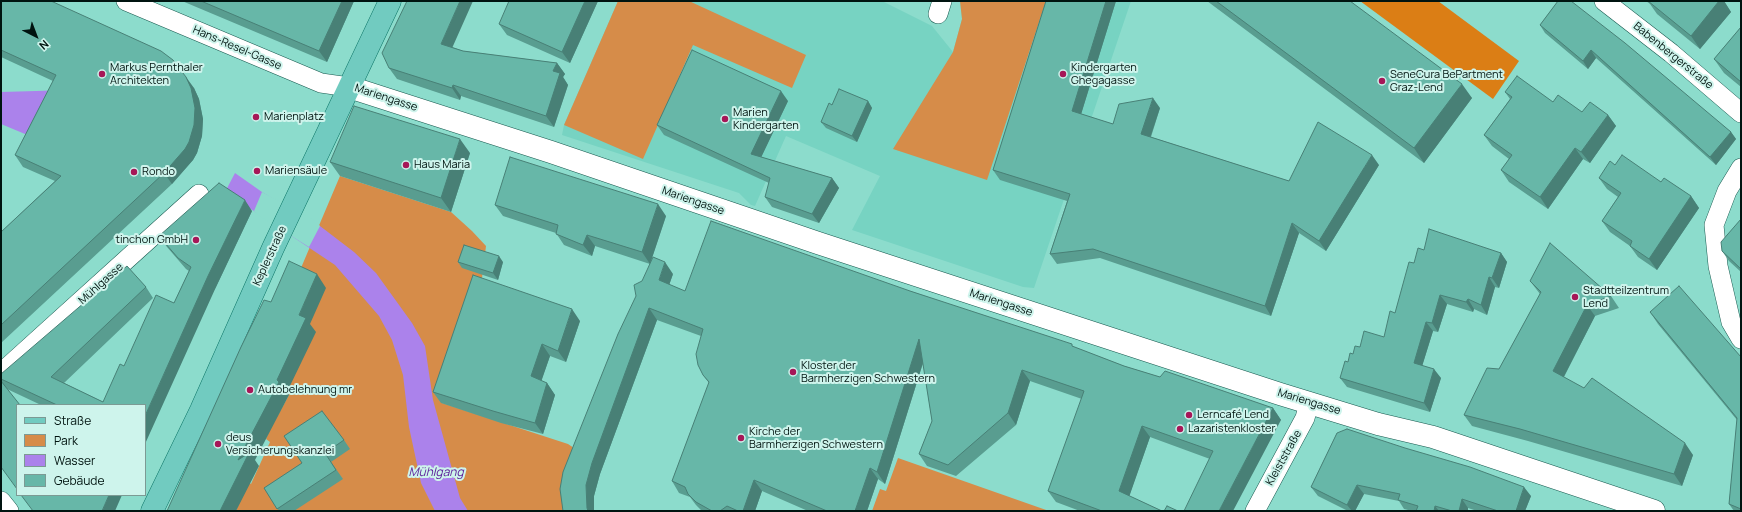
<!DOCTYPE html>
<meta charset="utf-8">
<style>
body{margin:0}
#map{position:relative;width:1742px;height:512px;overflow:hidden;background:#8cdccc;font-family:Manrope,sans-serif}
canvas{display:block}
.frame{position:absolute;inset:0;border:2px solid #001410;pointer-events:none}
.legend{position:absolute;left:16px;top:404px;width:130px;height:92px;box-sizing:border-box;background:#cef4ec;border:1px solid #7c9a94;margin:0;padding:5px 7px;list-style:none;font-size:12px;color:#001410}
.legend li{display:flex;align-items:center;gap:8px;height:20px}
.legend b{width:20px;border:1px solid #7c9a94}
.north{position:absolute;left:16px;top:16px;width:40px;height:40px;-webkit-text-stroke:3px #cef4ec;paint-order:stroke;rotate:138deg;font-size:11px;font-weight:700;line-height:16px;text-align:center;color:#001410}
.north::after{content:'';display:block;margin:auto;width:14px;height:18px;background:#001410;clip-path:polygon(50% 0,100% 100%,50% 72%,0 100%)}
</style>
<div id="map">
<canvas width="1742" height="512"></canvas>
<div class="frame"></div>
<ul class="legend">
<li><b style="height:5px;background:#71cbc0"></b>Straße</li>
<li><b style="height:11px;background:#d68c49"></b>Park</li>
<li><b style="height:11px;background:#ab82eb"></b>Wasser</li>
<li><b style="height:11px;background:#67b7a8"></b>Gebäude</li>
</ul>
<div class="north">N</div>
</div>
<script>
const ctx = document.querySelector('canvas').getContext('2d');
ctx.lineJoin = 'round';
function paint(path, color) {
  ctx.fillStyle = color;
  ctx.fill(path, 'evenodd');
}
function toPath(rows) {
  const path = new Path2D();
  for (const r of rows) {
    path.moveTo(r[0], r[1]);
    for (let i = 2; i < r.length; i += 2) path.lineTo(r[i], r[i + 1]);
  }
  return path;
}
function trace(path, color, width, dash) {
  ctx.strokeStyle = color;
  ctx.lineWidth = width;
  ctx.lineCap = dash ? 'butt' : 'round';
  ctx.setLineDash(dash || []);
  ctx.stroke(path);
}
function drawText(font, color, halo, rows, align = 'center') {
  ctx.font = font + ' Manrope,sans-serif';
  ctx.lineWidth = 4;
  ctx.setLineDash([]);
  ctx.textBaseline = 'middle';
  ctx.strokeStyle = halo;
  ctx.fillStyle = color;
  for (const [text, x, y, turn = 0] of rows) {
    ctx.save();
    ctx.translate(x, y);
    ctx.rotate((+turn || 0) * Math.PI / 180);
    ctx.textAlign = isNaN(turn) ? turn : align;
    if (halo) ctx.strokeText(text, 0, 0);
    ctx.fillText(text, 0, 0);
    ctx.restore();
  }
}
paint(toPath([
 [618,1,882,1,932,26,953,52,962,19,960,1,1131,1,1034,288,1023,287,852,230,880,176,786,136,755,206,751,205,739,193,562,135,564,125]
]), '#77d3c2');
paint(toPath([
 [618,1,689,1,806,55,792,88,693,45,643,159,564,125],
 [960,1,1046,1,987,180,893,149,953,52,962,19],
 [340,176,451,212,472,231,486,246,481,286,442,403,568,444,583,454,571,511,236,511,247,481,251,484,270,442,266,439,276,415,278,415,289,395,286,393,308,328,298,275],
 [898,458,1049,511,872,511,880,489,886,491]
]), '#d68c49');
paint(toPath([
 [1360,1,1438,1,1519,61,1493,99]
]), '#db7e15');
paint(toPath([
 [71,90,37,139,1,124,1,92],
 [235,173,262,192,320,226,354,252,376,273,412,323,425,346,433,400,460,498,468,511,435,511,421,483,409,427,403,375,392,340,379,316,335,265,254,211,224,194]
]), '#ab82eb');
paint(toPath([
 [262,192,298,211,315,221,320,226,309,247,261,217,254,211]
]), '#8cdccc');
const minor = toPath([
 [126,1,321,83,349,87],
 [1604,1,1671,53,1741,113],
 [938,14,942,1],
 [1741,168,1727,191,1714,225,1718,266,1731,322,1741,339],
 [1,373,199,194],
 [1,501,9,511],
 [1255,511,1305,418,1309,403]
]);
const tertiary = toPath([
 [349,87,551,152,818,243,1280,394,1378,424,1433,437,1654,511]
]);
const primary = toPath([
 [152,511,201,410,273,248,390,1]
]);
trace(minor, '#18594f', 20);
trace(tertiary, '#18594f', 23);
trace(primary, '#0c7567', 23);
trace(minor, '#fff', 19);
trace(tertiary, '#fff', 22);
trace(primary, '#71cbc0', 22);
paint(toPath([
 [1,1,194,88,199,99,203,119,202,136,197,153,193,160,172,184,1,343,1,232,55,181,23,167,15,155,53,81,1,57],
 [182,1,354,1,327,62],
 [598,1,570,63,507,35,499,24],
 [1046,1,1116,1,1081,114,1113,124,1160,108,1151,137,1289,181,1379,165,1326,251,1299,233,1271,316,1100,258,1057,264,1050,254,1067,201,1000,180,993,170],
 [1207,1,1350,1,1472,98,1424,163],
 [1558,1,1731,132,1736,139,1716,165,1596,58,1588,69,1545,33,1540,25],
 [1646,1,1724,1,1731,12,1700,49,1657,14,1650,4],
 [1741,27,1741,87,1724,73,1714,59],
 [452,47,463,51,557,63,565,74,563,77,568,85,554,127,461,96,460,100,397,79,389,68],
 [1505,92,1553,102,1582,112,1608,115,1616,126,1590,163,1583,159,1548,209,1509,182,1501,170,1509,159,1492,146,1484,135,1510,99],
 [788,101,761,157,832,178,839,188,819,223,772,207,765,197,769,183,664,135,657,125],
 [868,101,872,108,857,142,826,128,821,122,832,105],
 [470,153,451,212,340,176,330,162],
 [1615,165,1661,182,1691,196,1699,208,1657,270,1638,257,1630,246,1610,232,1602,221,1618,197,1607,189,1599,178],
 [495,205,666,216,650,264,595,246,592,256,564,245,556,233,503,216],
 [252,211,216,287,145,405,41,405,7,389,1,468,1,374,146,287,153,298,64,383,103,402,174,303,189,271,186,269,167,247,159,236],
 [1741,219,1741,272,1729,261,1722,251],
 [1424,250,1501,253,1507,262,1499,288,1495,287,1487,315,1474,309,1473,312,1447,304,1438,332,1433,331,1422,366,1441,378,1430,412,1347,387,1340,378,1353,354,1360,347,1384,337,1395,313,1414,263],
 [458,262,503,262,498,280,462,268],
 [673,274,669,285,685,291,910,291,1074,347,1124,366,1160,377,1273,408,1281,420,1210,459,1150,437,1129,496,1162,511,1080,511,1056,502,1048,491,1082,399,1030,381,1016,425,956,476,927,466,919,454,932,421,923,363,885,484,878,479,867,511,808,511,762,491,755,511,702,511,696,505,690,497,679,493,672,481,709,383,703,375,701,336,657,320,600,474,594,496,594,511,563,511,618,334],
 [1530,281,1611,296,1619,308,1595,316,1564,377,1693,455,1682,486,1528,441,1472,426,1464,415,1499,369,1540,294],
 [1650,312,1741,357,1741,511,1734,511,1729,504,1737,420,1658,324],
 [580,321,566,362,550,356,541,381,547,383,555,395,543,434,501,423,441,403,433,392],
 [1337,433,1531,496,1525,511,1477,511,1468,508,1468,511,1412,511,1404,509,1399,501,1364,494,1355,511,1348,511,1318,496,1311,487],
 [344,440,350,449,331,462,343,479,294,511,279,511,264,488]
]), '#599d90');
paint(toPath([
 [342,1,354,1,327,62,319,51],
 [460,1,473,1,449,55,441,44],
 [585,1,598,1,570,63,562,52],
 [1106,1,1116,1,1079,121,1072,111],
 [1719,1,1724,1,1731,12,1700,49,1691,36],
 [1591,50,1596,58,1588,69,1583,61],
 [557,63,565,74,563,77,568,85,554,127,546,116,553,71],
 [186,77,194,88,199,99,203,119,202,136,197,153,193,160,172,184,164,173],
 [1462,84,1472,98,1424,163,1414,148],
 [453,85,461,96,460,100,452,88],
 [781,91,788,101,758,164,751,154],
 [1153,98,1160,108,1148,144,1141,134],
 [868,101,872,108,857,142,852,136],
 [1608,115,1616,126,1590,163,1581,152],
 [1731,132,1736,139,1716,165,1710,157],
 [460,139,470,153,451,212,441,198],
 [1575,148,1583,159,1548,209,1540,197],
 [1372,155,1379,165,1326,251,1319,241],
 [832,178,839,188,819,223,812,214],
 [1691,196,1699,208,1657,270,1649,259],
 [245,200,252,211,216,287,145,444,145,416,208,276],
 [658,204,666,216,650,264,642,252],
 [1292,223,1299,233,1271,316,1265,306],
 [587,235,595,246,592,256,583,245],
 [1501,253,1507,262,1499,288,1492,278],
 [499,256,503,262,498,280,493,273],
 [665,262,673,274,667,291,659,280],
 [317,274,326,288,310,324,316,332,287,392,289,395,255,460,259,466,236,511,220,511,238,460,299,315],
 [1489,277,1495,287,1487,315,1481,305],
 [1440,295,1447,304,1438,332,1432,323],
 [1468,299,1474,309,1473,312,1466,302],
 [1587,305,1595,316,1561,382,1553,371],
 [649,308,657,320,600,474,594,496,594,511,588,511,587,508,586,485,592,463],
 [572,309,580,321,566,362,558,351],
 [1426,322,1433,331,1420,373,1414,363],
 [919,339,927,350,885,484,877,472],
 [542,344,550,356,539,388,531,376],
 [1434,369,1441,378,1430,412,1424,403],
 [1022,370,1030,381,1016,425,1008,413],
 [547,383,555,395,543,434,535,423],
 [1273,408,1281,420,1233,511,1219,511],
 [1142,426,1150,437,1127,503,1119,491],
 [1685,443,1693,455,1682,486,1674,474],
 [870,468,878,479,867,511,855,511],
 [754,480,762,491,755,511,743,511],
 [1357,485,1364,494,1355,511,1352,511,1347,505],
 [1524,487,1531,496,1525,511,1516,511],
 [109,495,122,495,115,511,102,511],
 [1462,499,1468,508,1468,511,1459,511],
 [1435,506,1439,511,1434,511]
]), '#488076');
const building = toPath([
 [1,1,51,1,161,51,173,60,186,77,191,88,195,108,194,125,189,142,185,149,164,173,1,325,1,232,61,176,15,155,56,75,1,50,1,1],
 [201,1,342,1,319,51,201,1],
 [407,1,460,1,441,44,463,51,557,63,553,71,560,73,546,116,453,85,452,88,389,68,382,53,407,1],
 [509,1,585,1,562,52,499,24,509,1],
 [1046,1,1106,1,1072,111,1113,124,1119,104,1153,98,1141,134,1289,181,1318,122,1372,155,1319,241,1292,223,1265,306,1093,249,1050,254,1070,194,993,170,1046,1],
 [1216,1,1350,1,1462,84,1414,148,1216,1],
 [1558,1,1571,1,1625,43,1731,132,1710,157,1591,50,1583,61,1540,25,1558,1],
 [1648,1,1719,1,1691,36,1648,1],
 [1741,27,1741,82,1714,59,1741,27],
 [692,50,781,91,751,154,832,178,812,214,765,197,770,178,657,125,692,50],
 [1517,76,1553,102,1558,95,1582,112,1590,102,1608,115,1581,152,1575,148,1540,197,1501,170,1512,155,1484,135,1512,97,1505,92,1517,76],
 [839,89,868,101,852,136,821,122,829,103,832,105,839,89],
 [354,106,460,139,441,198,330,162,354,106],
 [1622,155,1661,182,1664,178,1691,196,1649,259,1630,246,1632,241,1602,221,1621,193,1599,178,1610,161,1615,165,1622,155],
 [510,157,658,204,642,252,587,235,583,245,556,234,558,225,495,205,510,157],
 [219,183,245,200,208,276,145,416,145,405,57,405,1,379,1,374,127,266,146,287,51,377,103,402,120,364,124,366,156,295,174,303,191,267,178,258,159,236,219,183],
 [1741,219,1741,269,1722,251,1721,242,1741,219],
 [711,221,910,291,1072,344,1072,346,1124,366,1160,377,1165,371,1273,408,1219,511,1184,511,1213,451,1142,426,1119,491,1162,511,1102,511,1048,491,1084,391,1022,370,1008,413,948,465,919,454,932,421,919,339,877,472,870,468,855,511,827,511,754,480,743,511,738,511,727,506,720,511,712,511,696,502,688,494,685,487,672,481,709,382,703,375,698,365,696,354,703,329,649,308,592,463,586,485,587,508,588,511,563,511,560,489,563,472,618,334,636,296,634,285,642,281,653,257,665,262,659,280,685,291,711,221],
 [1429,229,1501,253,1492,278,1489,277,1481,305,1468,299,1466,302,1440,295,1432,323,1426,322,1414,363,1434,369,1424,403,1340,378,1345,361,1348,362,1350,353,1353,354,1355,346,1360,347,1364,331,1384,337,1390,311,1395,313,1409,262,1414,263,1418,248,1424,250,1429,229],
 [1550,243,1611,296,1587,305,1553,371,1584,388,1592,378,1685,443,1674,474,1520,429,1464,415,1487,368,1499,369,1541,292,1530,281,1550,243],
 [464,245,499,256,493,273,458,262,464,245],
 [289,261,317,274,299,315,306,318,277,380,279,382,238,460,249,453,220,511,167,511,241,347,264,300,271,302,289,261],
 [473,275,572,309,558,351,542,344,531,376,547,383,535,423,493,411,433,392,473,275],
 [1679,286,1741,357,1741,509,1729,504,1737,418,1650,312,1679,286],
 [1,381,20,405,17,405,17,489,1,467,1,381],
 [322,411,344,440,325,453,336,470,277,509,264,488,302,463,284,436,322,411],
 [1347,429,1405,448,1470,467,1524,487,1516,511,1498,511,1462,499,1459,511,1452,511,1435,506,1434,511,1416,511,1418,506,1398,500,1400,494,1357,485,1347,505,1311,487,1337,433,1347,429],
 [21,495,109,495,102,511,33,511,21,495],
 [1167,506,1178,511,1164,511,1167,506]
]);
paint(building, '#67b7a8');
trace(building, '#488076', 1);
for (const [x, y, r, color] of [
 [102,74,4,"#a61758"],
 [1063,74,4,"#a61758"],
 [1382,81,4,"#a61758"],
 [256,117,4,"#a61758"],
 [725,119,4,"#a61758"],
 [406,165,4,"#a61758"],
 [257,171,4,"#a61758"],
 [134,172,4,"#a61758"],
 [196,240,4,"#a61758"],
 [1575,297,4,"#a61758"],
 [793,372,4,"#a61758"],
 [250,390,4,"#a61758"],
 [1189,415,4,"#a61758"],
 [1180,429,4,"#a61758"],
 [741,438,4,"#a61758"],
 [218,444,4,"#a61758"]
]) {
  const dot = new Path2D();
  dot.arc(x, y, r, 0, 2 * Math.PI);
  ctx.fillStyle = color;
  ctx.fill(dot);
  trace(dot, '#cef4ec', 1.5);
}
drawText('11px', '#001410', '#cef4ec', [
 ["Hans-Resel-Gasse",237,48,23],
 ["Babenbergerstraße",1673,56,39],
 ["Mariengasse",386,98,18],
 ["Mariengasse",693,201,19],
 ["Keplerstraße",270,256,-65],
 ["Mühlgasse",101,284,-42],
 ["Mariengasse",1001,303,18],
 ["Mariengasse",1309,402,17],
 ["Kleiststraße",1284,458,-61]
]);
drawText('11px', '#001410', '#cef4ec', [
 ["Markus Pernthaler",110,68],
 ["Architekten",110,81],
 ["Kindergarten",1071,68],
 ["Ghegagasse",1071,81],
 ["SeneCura BePartment",1390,75],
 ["Graz-Lend",1390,88],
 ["Marien",733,113],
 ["Kindergarten",733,126],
 ["Marienplatz",264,117],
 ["Haus Maria",414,165],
 ["Mariensäule",265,171],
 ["Rondo",142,172],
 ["tinchon GmbH",188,240,"right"],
 ["Stadtteilzentrum",1583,291],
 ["Lend",1583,304],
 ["Kloster der",801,366],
 ["Barmherzigen Schwestern",801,379],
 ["Autobelehnung mr",258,390],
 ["Lerncafé Lend",1197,415],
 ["Lazaristenkloster",1188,429],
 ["Kirche der",749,432],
 ["Barmherzigen Schwestern",749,445],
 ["deus",226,438],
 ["Versicherungskanzlei",226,451]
], 'left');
drawText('italic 12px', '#5b1d99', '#cef4ec', [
 ["Mühlgang",436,473]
]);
</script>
